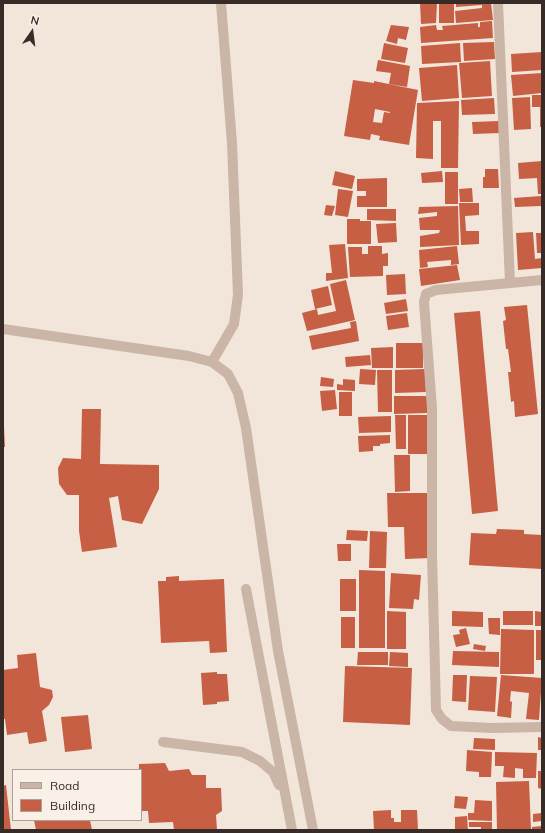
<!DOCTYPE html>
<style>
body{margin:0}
#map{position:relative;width:545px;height:833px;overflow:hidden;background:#f2e6db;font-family:Mulish,sans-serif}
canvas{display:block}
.frame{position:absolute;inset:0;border:4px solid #362b27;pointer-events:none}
.legend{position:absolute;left:12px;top:769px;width:130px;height:52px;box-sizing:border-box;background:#f9f0e7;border:1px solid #aba19a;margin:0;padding:5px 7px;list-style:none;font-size:12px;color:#362b27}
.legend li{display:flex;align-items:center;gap:8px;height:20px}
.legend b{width:20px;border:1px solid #aba19a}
.north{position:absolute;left:12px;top:12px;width:40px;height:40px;-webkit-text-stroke:3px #f9f0e7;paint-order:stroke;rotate:14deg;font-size:11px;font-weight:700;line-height:16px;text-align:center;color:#362b27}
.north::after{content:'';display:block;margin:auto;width:14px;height:18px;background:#362b27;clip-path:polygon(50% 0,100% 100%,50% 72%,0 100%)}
</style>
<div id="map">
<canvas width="545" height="833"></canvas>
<div class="frame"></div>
<ul class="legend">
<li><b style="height:5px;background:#cab5a7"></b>Road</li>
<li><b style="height:11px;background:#c65f44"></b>Building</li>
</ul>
<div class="north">N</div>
</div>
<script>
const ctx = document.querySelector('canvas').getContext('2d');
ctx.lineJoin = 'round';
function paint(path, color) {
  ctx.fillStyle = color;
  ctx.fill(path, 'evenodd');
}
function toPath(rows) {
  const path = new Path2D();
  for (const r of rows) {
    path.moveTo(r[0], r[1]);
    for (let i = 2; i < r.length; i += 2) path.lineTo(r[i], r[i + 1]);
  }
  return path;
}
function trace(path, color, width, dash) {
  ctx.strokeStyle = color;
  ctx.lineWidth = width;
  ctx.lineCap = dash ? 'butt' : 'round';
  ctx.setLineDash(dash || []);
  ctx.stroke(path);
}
paint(toPath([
 [420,3,437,3,436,23,421,24],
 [439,3,454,3,454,23,439,23],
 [456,3,491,3,493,20,456,23,455,11,482,8,482,5,456,7],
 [492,21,493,38,421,43,420,27,436,25,437,30,443,30,442,26,478,23,478,27,480,27,480,22],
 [391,25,409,27,406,40,398,38,397,44,386,41],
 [494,42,495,59,464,61,463,43],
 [384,43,408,48,405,63,381,59],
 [460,43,461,62,422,64,421,46],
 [542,52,542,70,512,72,511,54],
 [378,60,410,66,407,87,389,84,391,73,376,71],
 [490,61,492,96,462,98,459,63],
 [457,65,459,98,422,101,419,68],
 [542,73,542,93,513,96,511,75],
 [353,80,374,83,374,81,418,90,409,145,379,140,380,136,371,134,370,140,344,136],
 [375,109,390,112,390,113,384,112,382,123,373,122],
 [532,95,542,95,542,127,540,127,540,107,532,107],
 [530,97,531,129,514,130,512,98],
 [494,98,495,114,462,115,461,100],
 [459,101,458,168,441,168,441,121,433,121,433,159,416,158,417,103],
 [499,121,500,133,473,134,472,122],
 [542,161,542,194,538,194,537,178,519,179,518,163],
 [485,169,498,169,499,188,483,188,483,177,485,177],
 [335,171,355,176,352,189,332,185],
 [442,171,443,182,422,183,421,173],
 [445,172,458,172,458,204,445,204],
 [387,178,387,207,357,207,357,196,366,196,366,191,357,191,357,179],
 [472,188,473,202,460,202,459,189],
 [338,189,353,191,348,217,335,215],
 [541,196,541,206,515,207,514,198],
 [459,203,479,203,479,215,465,216,466,231,479,231,479,244,461,245],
 [326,205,335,206,332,216,324,215],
 [458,206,459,245,420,247,420,236,439,233,440,230,420,230,419,218,437,216,437,212,418,214,419,207],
 [367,209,396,209,396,221,367,220],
 [347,219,360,219,360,221,371,221,371,244,347,244],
 [396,223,397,242,378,243,376,224],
 [533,232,535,259,542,258,542,268,518,270,516,233],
 [536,233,542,233,542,253,537,253],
 [345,244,348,278,326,281,326,273,332,273,329,245],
 [368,246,382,246,382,254,388,253,388,266,383,266,383,276,350,277,348,247,362,247,362,254,368,254],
 [457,246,459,264,451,265,451,260,427,262,428,267,420,268,419,250],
 [457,265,460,280,421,286,419,269],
 [405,274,406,294,387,295,386,275],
 [346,280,355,320,307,331,302,313,317,309,318,315,336,311,330,284],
 [328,286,332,305,315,309,311,290],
 [406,299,408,311,386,314,384,303],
 [527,305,538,414,515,417,514,401,511,402,508,372,511,372,508,349,506,349,503,321,506,320,504,307],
 [480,311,498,511,472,514,454,313],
 [407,313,409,327,388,330,386,316],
 [356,321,359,341,312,350,309,336,351,328,350,322],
 [396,343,423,343,423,368,396,368],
 [393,347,393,368,372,368,371,348],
 [370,355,371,365,346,367,345,357],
 [360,369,376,370,375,385,359,384],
 [425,369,426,392,395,393,395,370],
 [377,370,392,370,392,412,378,412],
 [321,377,334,379,333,387,320,386],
 [343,379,355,380,355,391,337,390,337,384,343,385],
 [335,390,337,409,322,411,320,391],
 [339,392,352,392,352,416,339,416],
 [394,396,427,396,427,413,394,414],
 [82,409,101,409,100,464,159,465,159,489,142,524,122,520,118,496,109,498,117,547,82,552,79,531,79,495,67,495,59,484,58,468,63,458,81,459],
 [395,415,406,415,406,449,396,449],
 [408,415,427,415,427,454,408,454],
 [391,416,391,432,359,433,358,417],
 [3,427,4,427,5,447,3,447],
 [390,435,390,443,380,444,380,446,373,446,373,451,359,452,358,436],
 [394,455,410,455,410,491,395,492],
 [387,493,429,493,430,558,405,559,404,527,388,527],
 [497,529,524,530,524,534,542,535,542,569,469,565,471,533,496,534],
 [347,530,368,531,367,541,346,540],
 [370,531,387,532,386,568,369,568],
 [337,544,351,544,351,561,338,561],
 [359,570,385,571,385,648,359,648],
 [391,573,421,575,419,600,414,599,413,609,389,608],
 [179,576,179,581,224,579,227,652,210,653,209,641,161,643,158,581,166,581,166,577],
 [340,579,356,579,356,611,340,611],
 [387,611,406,612,406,649,387,649],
 [452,611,483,612,483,627,452,626],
 [503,611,533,611,533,625,503,625],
 [535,611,542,612,542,626,535,626],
 [341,617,355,617,355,648,341,648],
 [488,618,500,618,500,635,489,634],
 [466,628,470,644,456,647,453,635,460,634,459,630],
 [501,629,534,630,534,674,500,674],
 [536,630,542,630,542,660,536,660],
 [474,644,486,646,485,651,473,649],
 [453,651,499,652,499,667,452,665],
 [358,652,388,652,388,665,357,665],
 [390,652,408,653,408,667,389,666],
 [36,653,40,687,52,690,53,697,49,705,42,711,47,741,29,744,27,732,7,735,5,719,3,719,3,670,18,668,17,655],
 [345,666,412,668,410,725,343,722],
 [217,672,217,674,227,674,229,701,217,702,217,704,203,705,201,673],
 [453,675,467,675,466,702,452,701],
 [501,675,542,678,539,720,526,719,529,693,511,691,510,701,512,702,511,718,497,716],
 [470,676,497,677,495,712,468,710],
 [88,715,92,749,65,752,61,717],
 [538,737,542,738,542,750,538,750],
 [474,738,495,739,495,750,473,749],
 [467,750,492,752,491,777,479,777,479,772,466,771],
 [495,752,537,753,536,778,523,778,523,769,515,768,515,778,503,777,504,766,495,766],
 [165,763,169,771,189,769,192,775,206,775,206,788,221,788,222,811,216,815,217,830,174,830,173,822,149,823,148,811,141,811,141,770,139,770,139,764],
 [538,771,542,771,542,789,538,788],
 [529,781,531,830,497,830,496,782],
 [6,785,11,830,3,830,3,786],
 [455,796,468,797,466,809,454,808],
 [475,800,492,801,492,821,468,820,468,813,474,813],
 [391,810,391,818,394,818,394,822,401,822,401,810,417,810,418,830,374,830,373,811],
 [542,813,542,821,533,822,533,814],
 [467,816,468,830,455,830,455,817],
 [34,820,90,820,92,830,36,830],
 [469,822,492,822,492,830,481,830,481,827,469,827],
 [542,826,542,830,532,830,532,827]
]), '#c65f44');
trace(toPath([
 [3,329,189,356,212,362,228,374,238,393,246,428,278,651,313,830],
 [212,362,234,324,238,295,232,143,221,3],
 [246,589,292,830],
 [163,742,242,752,260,761,273,772,279,785]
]), '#cab5a7', 10);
trace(toPath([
 [498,3,510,283],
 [542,280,436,290,426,294,424,302,432,408,432,555,436,710,442,719,451,726,492,728,542,727]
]), '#cab5a7', 10);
</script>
